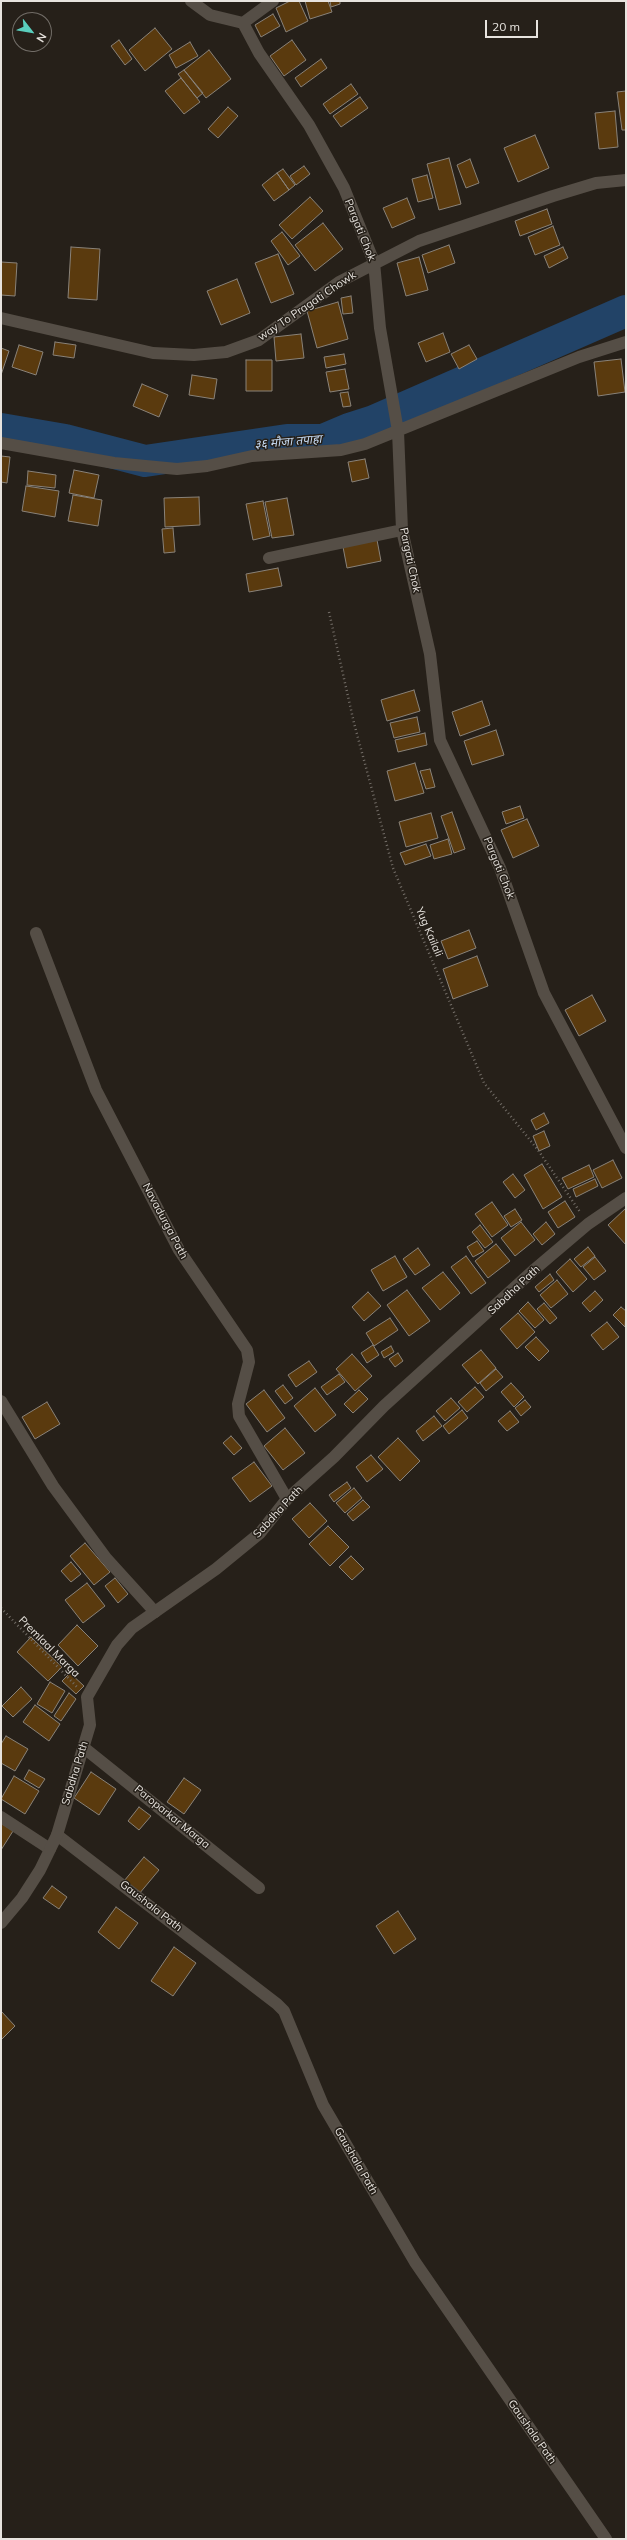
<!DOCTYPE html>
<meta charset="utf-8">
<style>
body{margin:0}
#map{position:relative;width:627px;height:2540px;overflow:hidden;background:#262019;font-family:Mulish,sans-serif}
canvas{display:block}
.frame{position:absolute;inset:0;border:2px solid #e7e3de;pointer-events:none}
.north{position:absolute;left:12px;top:12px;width:40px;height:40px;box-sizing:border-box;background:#262019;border:1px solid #736e68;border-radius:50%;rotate:121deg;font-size:11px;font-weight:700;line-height:16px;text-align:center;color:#e7e3de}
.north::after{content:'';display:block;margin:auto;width:14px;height:18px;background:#5acebd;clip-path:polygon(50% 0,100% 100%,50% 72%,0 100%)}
.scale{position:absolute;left:485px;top:20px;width:53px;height:18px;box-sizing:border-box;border:2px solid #e7e3de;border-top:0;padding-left:5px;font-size:12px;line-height:14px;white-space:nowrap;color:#e7e3de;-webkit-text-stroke:3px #262019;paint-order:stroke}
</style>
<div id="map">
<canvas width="627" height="2540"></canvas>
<div class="frame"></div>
<div class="north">N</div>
<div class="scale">20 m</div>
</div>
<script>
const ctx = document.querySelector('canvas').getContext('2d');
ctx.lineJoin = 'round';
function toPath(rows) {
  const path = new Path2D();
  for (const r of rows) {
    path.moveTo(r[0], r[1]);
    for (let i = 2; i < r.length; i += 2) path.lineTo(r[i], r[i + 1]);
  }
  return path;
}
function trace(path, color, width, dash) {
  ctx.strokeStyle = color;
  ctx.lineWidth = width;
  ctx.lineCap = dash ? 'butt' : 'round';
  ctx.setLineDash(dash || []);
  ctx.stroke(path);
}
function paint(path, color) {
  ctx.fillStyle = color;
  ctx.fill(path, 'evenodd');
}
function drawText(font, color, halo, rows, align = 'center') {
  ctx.font = font + ' Mulish,"Noto Sans Devanagari",sans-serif';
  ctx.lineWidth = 3;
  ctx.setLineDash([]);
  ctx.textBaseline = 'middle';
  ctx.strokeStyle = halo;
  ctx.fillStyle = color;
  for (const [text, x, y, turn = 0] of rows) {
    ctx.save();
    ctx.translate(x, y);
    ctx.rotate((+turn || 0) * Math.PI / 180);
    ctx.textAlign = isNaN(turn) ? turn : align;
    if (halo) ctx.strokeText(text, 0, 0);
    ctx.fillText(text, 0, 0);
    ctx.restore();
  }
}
trace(toPath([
 [1,429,65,440,145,461,287,440,323,440,349,429,374,421,626,311]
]), '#224367', 32);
const building = toPath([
 [290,1,299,1,308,21,286,32,276,8,290,1],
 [305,1,328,1,332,12,310,19,305,1],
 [330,1,340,1,340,4,331,7,330,1],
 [273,14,280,26,261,37,255,25,273,14],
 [155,28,172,49,145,71,129,50,155,28],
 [119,40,132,59,125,65,111,46,119,40],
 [292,40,306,60,284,76,270,56,292,40],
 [190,42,198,56,176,68,169,55,190,42],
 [209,50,231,79,206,98,184,70,209,50],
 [321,59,327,68,301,87,295,78,321,59],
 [184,70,203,93,197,98,178,74,184,70],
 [181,78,200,102,184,114,165,91,181,78],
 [351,84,358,94,330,114,323,104,351,84],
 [626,91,626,130,622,130,617,92,626,91],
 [360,97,368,108,341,127,333,116,360,97],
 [228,107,238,116,218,138,208,129,228,107],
 [615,111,618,147,599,149,595,113,615,111],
 [535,135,549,168,518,182,504,148,535,135],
 [449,158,461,204,439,210,427,164,449,158],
 [470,159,479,183,466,188,457,165,470,159],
 [304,166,310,174,296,185,290,176,304,166],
 [283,169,295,185,289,190,277,173,283,169],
 [277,173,289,190,274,201,262,185,277,173],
 [427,175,433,198,418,202,412,179,427,175],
 [310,197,323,211,292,239,279,225,310,197],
 [407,198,415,218,392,228,383,208,407,198],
 [547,209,552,224,520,236,515,221,547,209],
 [323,223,343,249,315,271,295,245,323,223],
 [553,226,560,245,535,255,528,237,553,226],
 [282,232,300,256,288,265,271,241,282,232],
 [449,245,455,263,428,273,422,255,449,245],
 [71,247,100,249,97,300,68,298,71,247],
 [563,247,568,258,549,268,544,256,563,247],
 [278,254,294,294,271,303,255,263,278,254],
 [419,257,428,290,406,296,397,263,419,257],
 [1,262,17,263,15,296,1,295,1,262],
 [237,279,250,313,221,325,207,291,237,279],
 [351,296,353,313,343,314,341,298,351,296],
 [338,302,348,339,317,348,307,311,338,302],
 [443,333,450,352,426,362,418,343,443,333],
 [301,334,304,358,276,361,274,337,301,334],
 [55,342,76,345,74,358,53,355,55,342],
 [19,345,43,352,36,375,12,367,19,345],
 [469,345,477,359,459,369,451,354,469,345],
 [1,348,9,351,1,375,1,348],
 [344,354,346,364,326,368,324,357,344,354],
 [621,359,625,392,598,396,594,362,621,359],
 [246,360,272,360,272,391,246,391,246,360],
 [345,369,349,389,330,392,326,372,345,369],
 [192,375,217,379,214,399,189,395,192,375],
 [142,384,168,395,159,417,133,406,142,384],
 [348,392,351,406,343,407,340,393,348,392],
 [1,456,10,457,7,483,1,482,1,456],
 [365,459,369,478,352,482,348,462,365,459],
 [74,470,99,475,94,498,69,493,74,470],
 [28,471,56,475,55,488,27,485,28,471],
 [26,486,59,491,55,517,22,511,26,486],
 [73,495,102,500,98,526,68,521,73,495],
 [199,497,200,525,165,527,164,498,199,497],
 [287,498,294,535,272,538,265,502,287,498],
 [263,501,270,536,253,540,246,504,263,501],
 [173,528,175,552,164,553,162,529,173,528],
 [377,540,381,561,347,568,343,547,377,540],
 [278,568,282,586,249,592,246,574,278,568],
 [414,690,420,711,387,721,381,700,414,690],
 [482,701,490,725,460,736,452,712,482,701],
 [417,717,420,732,394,738,390,723,417,717],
 [496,730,504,755,472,765,464,741,496,730],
 [425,733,427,745,398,752,395,740,425,733],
 [415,763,424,793,395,801,387,771,415,763],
 [430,769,435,787,426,789,420,771,430,769],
 [520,806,524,818,506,824,502,812,520,806],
 [452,812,465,849,454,853,441,816,452,812],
 [431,813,438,838,406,847,399,822,431,813],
 [527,819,539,846,513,858,501,830,527,819],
 [448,839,452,854,434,859,430,845,448,839],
 [426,844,431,856,405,865,400,853,426,844],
 [469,930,476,948,448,959,441,941,469,930],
 [477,956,488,986,453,999,443,969,477,956],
 [592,995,606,1021,579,1036,565,1010,592,995],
 [544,1113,549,1123,536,1130,531,1120,544,1113],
 [544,1131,550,1146,539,1151,533,1136,544,1131],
 [613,1160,622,1178,602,1188,593,1170,613,1160],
 [542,1164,562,1197,543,1209,524,1175,542,1164],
 [589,1165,594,1177,568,1189,562,1178,589,1165],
 [513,1174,525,1190,515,1198,503,1182,513,1174],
 [595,1179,598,1186,576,1197,573,1189,595,1179],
 [565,1201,575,1217,558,1228,548,1212,565,1201],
 [492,1202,508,1225,492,1237,475,1214,492,1202],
 [626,1208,626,1245,608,1225,626,1208],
 [515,1209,522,1220,511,1227,504,1216,515,1209],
 [521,1222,535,1240,515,1256,501,1238,521,1222],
 [546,1222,555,1234,542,1245,533,1234,546,1222],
 [480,1225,493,1242,485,1248,472,1232,480,1225],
 [477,1241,484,1251,473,1257,467,1247,477,1241],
 [496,1244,510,1261,488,1278,475,1261,496,1244],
 [588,1247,595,1256,581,1267,574,1259,588,1247],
 [418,1248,430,1265,415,1275,403,1259,418,1248],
 [395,1256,407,1277,383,1291,371,1270,395,1256],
 [466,1256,486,1283,471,1294,451,1267,466,1256],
 [595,1257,606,1271,594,1280,583,1267,595,1257],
 [570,1259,587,1279,573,1292,556,1272,570,1259],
 [443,1272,460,1293,440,1310,422,1288,443,1272],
 [550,1274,554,1280,539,1292,535,1287,550,1274],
 [557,1280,568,1294,551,1308,540,1295,557,1280],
 [407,1290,430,1321,409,1336,387,1305,407,1290],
 [595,1291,603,1300,590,1312,582,1303,595,1291],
 [368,1292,381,1306,364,1321,352,1307,368,1292],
 [528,1302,544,1320,535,1328,519,1311,528,1302],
 [544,1303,557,1318,550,1324,537,1309,544,1303],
 [621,1307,626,1311,625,1327,613,1315,621,1307],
 [518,1313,535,1332,517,1349,500,1329,518,1313],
 [390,1318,398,1330,374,1346,366,1333,390,1318],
 [607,1322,619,1337,603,1350,591,1335,607,1322],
 [536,1337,549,1351,539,1361,525,1347,536,1337],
 [373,1345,379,1355,367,1363,361,1353,373,1345],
 [391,1346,394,1352,384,1358,381,1352,391,1346],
 [481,1350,496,1368,478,1384,462,1365,481,1350],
 [398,1353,403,1361,395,1367,389,1359,398,1353],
 [352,1354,372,1376,355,1391,336,1369,352,1354],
 [309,1361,317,1372,296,1387,288,1375,309,1361],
 [496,1369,503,1377,486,1391,480,1383,496,1369],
 [339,1374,345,1382,327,1395,321,1387,339,1374],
 [511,1383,524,1397,514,1407,501,1392,511,1383],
 [283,1385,293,1398,285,1404,275,1391,283,1385],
 [475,1387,484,1397,467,1412,458,1402,475,1387],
 [315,1388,336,1415,315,1432,294,1406,315,1388],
 [264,1390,285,1418,267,1432,246,1404,264,1390],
 [359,1390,368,1399,353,1413,344,1404,359,1390],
 [451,1398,460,1408,445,1421,436,1411,451,1398],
 [525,1400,531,1407,521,1416,515,1408,525,1400],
 [47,1402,60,1424,35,1439,22,1417,47,1402],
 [462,1410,468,1418,449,1434,443,1426,462,1410],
 [510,1411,519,1422,507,1431,498,1421,510,1411],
 [434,1416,442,1426,423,1441,416,1431,434,1416],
 [285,1428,305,1453,283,1470,264,1446,285,1428],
 [231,1436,242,1448,234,1455,223,1443,231,1436],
 [398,1438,420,1461,400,1481,378,1457,398,1438],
 [371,1455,383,1469,367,1482,356,1467,371,1455],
 [254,1462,272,1486,250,1502,232,1478,254,1462],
 [347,1482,351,1488,334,1502,329,1495,347,1482],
 [354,1488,362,1498,345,1513,336,1503,354,1488],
 [363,1500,370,1507,353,1521,347,1514,363,1500],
 [310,1503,327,1521,309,1538,292,1519,310,1503],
 [328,1526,349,1547,330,1566,309,1544,328,1526],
 [85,1543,110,1572,94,1585,70,1556,85,1543],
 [351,1556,364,1569,352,1580,339,1567,351,1556],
 [71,1562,81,1574,71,1582,61,1571,71,1562],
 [115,1578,128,1594,118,1603,105,1586,115,1578],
 [87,1583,105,1606,83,1623,65,1600,87,1583],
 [77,1625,98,1646,78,1666,58,1645,77,1625],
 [31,1637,62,1667,48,1681,17,1652,31,1637],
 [70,1673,84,1686,76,1694,62,1681,70,1673],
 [50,1682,65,1691,52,1713,37,1704,50,1682],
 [21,1687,32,1699,13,1717,2,1706,21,1687],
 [69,1693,76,1699,61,1721,54,1716,69,1693],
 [35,1705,60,1724,49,1741,23,1722,35,1705],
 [6,1736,28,1749,15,1771,1,1763,1,1744,6,1736],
 [29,1770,45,1779,39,1788,24,1779,29,1770],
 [91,1772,116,1789,99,1815,74,1798,91,1772],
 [14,1776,39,1791,25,1814,1,1799,14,1776],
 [184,1778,201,1790,184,1814,167,1802,184,1778],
 [139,1807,151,1816,139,1830,128,1821,139,1807],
 [1,1823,13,1831,1,1850,1,1823],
 [144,1857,159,1870,139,1894,124,1881,144,1857],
 [52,1886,67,1897,59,1909,43,1898,52,1886],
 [116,1907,138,1923,119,1949,98,1932,116,1907],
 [398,1911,416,1939,394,1954,376,1926,398,1911],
 [174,1947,196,1963,173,1996,151,1981,174,1947],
 [1,2011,15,2026,1,2040,1,2011]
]);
paint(building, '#5a3a0e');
trace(building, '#898279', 1);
trace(toPath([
 [329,612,354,723,393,868,484,1083,538,1150,580,1212],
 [1,1608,77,1687]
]), '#736d67', 2.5, [1, 3]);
trace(toPath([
 [191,1,210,15,243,23],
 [243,23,259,53,309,125,344,188,374,262,380,328,398,431,402,530,430,654,440,740,500,868,544,993,626,1148],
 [243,23,273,1],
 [1,318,153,353,194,355,226,352,259,340,339,282,419,241,553,196,596,183,626,180],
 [1,443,114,463,177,469,207,466,252,456,341,450,365,444,579,357,626,342],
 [269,558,402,530],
 [36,933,96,1090,179,1250,247,1350,249,1362,238,1404,239,1416,287,1499],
 [1,1401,53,1486,106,1558,155,1612],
 [83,1747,259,1888],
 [1,1817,50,1849],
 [57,1835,277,2004,284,2011,323,2105,415,2262,606,2539]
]), '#554e46', 12);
trace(toPath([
 [1,1923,22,1898,40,1870,57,1835,90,1725,87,1697,117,1645,132,1628,216,1569,260,1533,287,1499,334,1457,384,1406,535,1269,588,1224,626,1198]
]), '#554e46', 12);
drawText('11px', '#e7e3de', '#262019', [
 ["Pargati Chok",360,230,68],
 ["way To Pragati Chowk",307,306,-34],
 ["Pargati Chok",410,560,78],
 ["Pargati Chok",499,868,68],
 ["Yug Kailali",429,932,67],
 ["Navadurga Path",165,1221,62],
 ["Sabdha Path",514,1290,-43],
 ["Sabdha Path",278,1512,-47],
 ["Premlaal Marga",49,1647,45],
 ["Sabdha Path",75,1773,-73],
 ["Paroparkar Marga",172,1817,39],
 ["Gaushala Path",151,1906,38],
 ["Gaushala Path",356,2161,60],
 ["Gaushala Path",532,2432,55]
]);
drawText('italic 12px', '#cadff8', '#262019', [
 ["३६ मौजा तपाहा",288,442,-5]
]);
</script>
